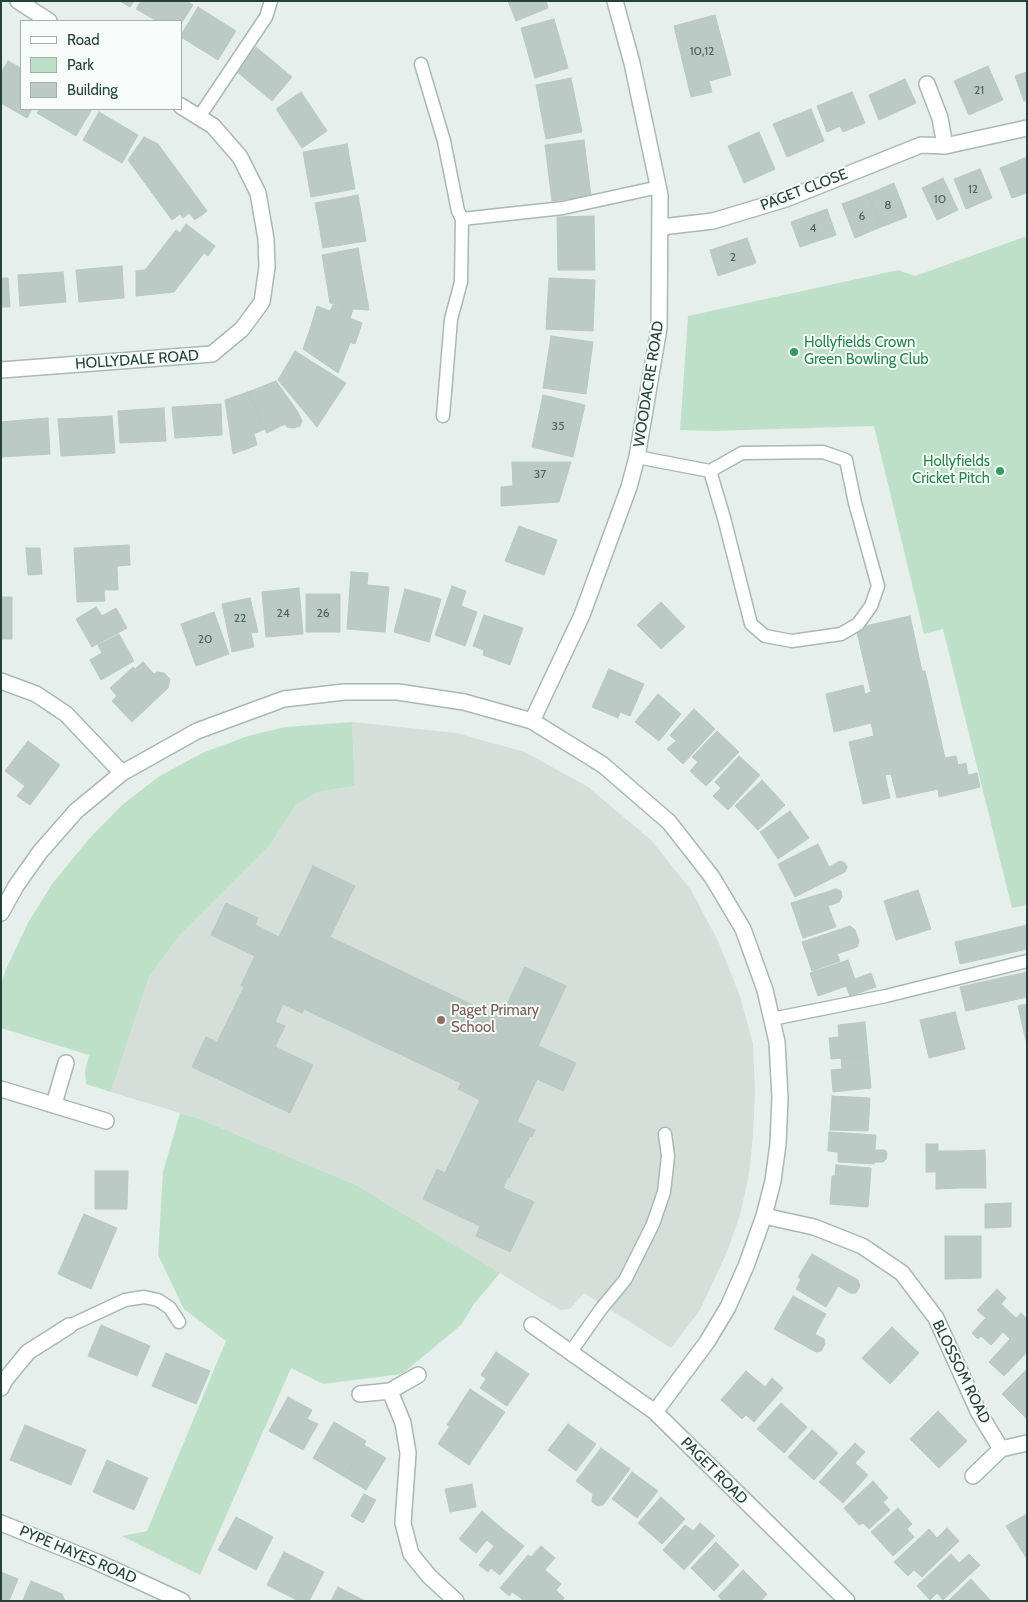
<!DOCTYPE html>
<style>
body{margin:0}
#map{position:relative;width:1028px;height:1602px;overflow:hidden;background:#e6efeb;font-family:Cabin,sans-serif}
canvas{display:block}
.frame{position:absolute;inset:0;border:2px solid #24423a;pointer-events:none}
.legend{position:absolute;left:20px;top:20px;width:162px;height:90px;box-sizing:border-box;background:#f7fbf9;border:1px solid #a3b1ad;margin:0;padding:6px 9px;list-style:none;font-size:15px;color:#24423a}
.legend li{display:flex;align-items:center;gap:10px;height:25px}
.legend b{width:25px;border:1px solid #a3b1ad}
</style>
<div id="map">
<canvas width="1028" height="1602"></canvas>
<div class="frame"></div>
<ul class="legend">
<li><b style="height:6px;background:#fff"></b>Road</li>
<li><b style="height:14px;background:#bfe0c8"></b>Park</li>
<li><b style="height:14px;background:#bbcac4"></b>Building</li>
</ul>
</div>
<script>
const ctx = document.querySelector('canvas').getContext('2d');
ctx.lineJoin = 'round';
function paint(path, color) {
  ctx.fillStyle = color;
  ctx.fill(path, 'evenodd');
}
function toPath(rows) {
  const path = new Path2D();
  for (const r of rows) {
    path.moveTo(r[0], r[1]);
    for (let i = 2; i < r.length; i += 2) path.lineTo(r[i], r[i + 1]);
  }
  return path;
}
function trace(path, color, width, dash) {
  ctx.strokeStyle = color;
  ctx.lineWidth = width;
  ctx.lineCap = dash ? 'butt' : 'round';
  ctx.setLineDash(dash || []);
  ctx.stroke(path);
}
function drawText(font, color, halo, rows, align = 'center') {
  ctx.font = font + ' Cabin,sans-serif';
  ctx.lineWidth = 4;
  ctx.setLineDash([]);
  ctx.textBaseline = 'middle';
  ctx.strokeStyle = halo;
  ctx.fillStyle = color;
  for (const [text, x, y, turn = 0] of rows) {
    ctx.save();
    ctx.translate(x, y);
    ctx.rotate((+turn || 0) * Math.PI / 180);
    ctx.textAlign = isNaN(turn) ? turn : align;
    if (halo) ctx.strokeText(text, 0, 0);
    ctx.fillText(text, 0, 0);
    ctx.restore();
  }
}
paint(toPath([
 [352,722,456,733,525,752,588,787,651,840,691,890,718,941,740,996,753,1044,755,1092,753,1136,749,1174,740,1215,727,1252,700,1310,671,1348,584,1293,570,1309,560,1310,358,1186,200,1119,111,1092,149,977,178,937,270,845,296,805,318,792,355,786]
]), '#d4dfda');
paint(toPath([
 [1027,236,1027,905,1012,908,943,629,924,634,874,426,714,431,680,430,688,316,898,270,915,276],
 [352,722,355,786,318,792,296,805,270,845,178,937,149,977,111,1092,86,1084,85,1071,89,1055,1,1028,1,986,6,969,28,923,52,884,88,840,121,806,158,777,202,753,248,736,285,727],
 [180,1113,200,1119,358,1186,500,1273,474,1304,461,1325,402,1374,323,1384,291,1368,200,1575,122,1536,147,1531,226,1341,184,1309,158,1255,163,1172]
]), '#bfe0c8');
const building = toPath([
 [120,1,134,1,130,7,120,1],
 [141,1,187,1,193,5,181,24,181,21,157,21,136,9,141,1],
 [508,1,546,1,548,8,516,21,508,1],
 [198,7,236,31,218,60,181,37,181,35,198,7],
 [715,15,731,75,709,81,712,92,691,97,674,26,715,15],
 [554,19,568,68,535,78,521,28,554,19],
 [256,47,292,77,272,101,236,71,256,47],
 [8,61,21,68,21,109,32,109,27,118,1,103,1,73,8,61],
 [988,66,1003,100,969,115,954,81,988,66],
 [1027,72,1027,100,1024,101,1015,76,1027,72],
 [571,78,582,132,546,139,536,85,571,78],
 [905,79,916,103,879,120,869,95,905,79],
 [301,92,327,131,302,148,276,109,301,92],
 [852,92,865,123,843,132,840,126,827,132,817,106,852,92],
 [40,109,92,109,76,136,37,113,40,109],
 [811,109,824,141,787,157,773,124,811,109],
 [99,112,138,135,122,163,83,140,99,112],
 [759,132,775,169,744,183,728,146,759,132],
 [144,137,158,144,207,211,195,220,189,213,183,218,180,214,172,220,128,160,144,137],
 [584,140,591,196,552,201,545,145,584,140],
 [347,144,355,189,311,197,303,152,347,144],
 [1027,157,1027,193,1012,198,1000,168,1027,157],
 [980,169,992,198,966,209,954,179,980,169],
 [943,178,958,210,937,220,922,188,943,178],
 [894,183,907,217,881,227,868,194,894,183],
 [868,194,881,227,855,238,842,204,868,194],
 [358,195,366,241,323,248,315,203,358,195],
 [827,209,836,235,800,247,791,222,827,209],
 [594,216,595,270,558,270,557,217,594,216],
 [186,224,215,246,208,256,204,253,174,292,136,296,136,271,145,270,176,230,180,233,186,224],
 [747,238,756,263,718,276,710,250,747,238],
 [358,248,369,310,353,309,330,303,322,255,358,248],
 [122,266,124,298,79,302,76,270,122,266],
 [63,272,66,302,20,306,18,275,63,272],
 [1,278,8,278,10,307,1,307,1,278],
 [549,278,595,280,593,331,546,329,549,278],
 [333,305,353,309,350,318,362,323,355,344,310,329,317,306,330,311,333,305],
 [310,329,350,343,338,373,303,349,310,329],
 [551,336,593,342,586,394,543,388,551,336],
 [295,351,346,383,317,427,278,380,295,351],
 [276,381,298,412,302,421,300,426,293,428,287,427,285,424,267,433,248,392,276,381],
 [248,392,265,429,254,434,257,445,233,454,225,400,248,392],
 [543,395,585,405,573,457,532,447,543,395],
 [221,404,222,435,175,438,172,407,221,404],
 [164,408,166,441,120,443,118,411,164,408],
 [112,416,115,453,61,456,58,419,112,416],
 [48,418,50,454,1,457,1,422,48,418],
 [512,462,571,462,559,502,501,506,501,487,513,486,512,462],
 [519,526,557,540,544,575,505,561,519,526],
 [129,545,130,565,117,566,118,590,104,590,105,601,77,602,74,548,129,545],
 [26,548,40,548,42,574,28,575,26,548],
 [351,572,368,573,367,585,389,587,385,632,347,629,351,572],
 [452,586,466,591,461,606,477,612,465,646,435,635,452,586],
 [299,588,303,634,266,637,262,592,299,588],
 [405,589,441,599,429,642,394,632,405,589],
 [306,594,340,594,340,632,306,632,306,594],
 [1,597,12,597,12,639,1,639,1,597],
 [250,598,258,632,251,633,254,647,232,652,222,604,250,598],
 [661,602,685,627,661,649,637,625,661,602],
 [96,607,102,616,116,608,127,628,92,647,76,619,96,607],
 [214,612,229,654,196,666,181,624,214,612],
 [484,615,523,628,510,665,483,655,484,650,473,646,484,615],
 [910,616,922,671,925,671,945,758,956,756,958,765,966,763,968,775,977,773,980,787,939,797,938,789,897,798,891,774,885,775,890,798,863,804,849,742,874,736,871,723,834,732,826,694,863,685,865,694,871,692,856,628,910,616],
 [119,634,134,661,101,680,90,660,102,653,98,645,119,634],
 [143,662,154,674,157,672,164,673,170,679,168,688,132,722,112,701,117,696,110,688,133,667,135,669,143,662],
 [609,669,644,684,630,716,620,712,618,718,592,707,609,669],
 [658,694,681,714,659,741,635,722,658,694],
 [694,709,715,729,683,764,667,749,676,741,670,735,694,709],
 [717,731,739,752,706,786,690,771,698,762,692,757,717,731],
 [28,741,60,765,30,805,17,796,25,786,5,771,28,741],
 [739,756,760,775,728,810,713,796,721,788,715,782,739,756],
 [762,780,785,805,758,830,735,806,762,780],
 [790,811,809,838,778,859,760,832,790,811],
 [818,844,829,867,840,861,845,863,847,867,845,872,795,897,778,864,818,844],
 [313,866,355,886,330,937,500,1018,525,967,566,986,538,1046,576,1063,563,1091,537,1079,517,1122,535,1130,532,1137,530,1136,509,1178,508,1177,503,1188,534,1202,510,1252,476,1236,480,1226,423,1199,437,1169,445,1173,480,1100,458,1089,461,1083,304,1009,302,1013,283,1004,275,1022,285,1026,275,1047,313,1065,290,1113,192,1067,206,1037,217,1042,244,987,241,985,255,956,211,935,226,903,258,918,255,925,279,937,313,866],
 [836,889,841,891,842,897,839,902,828,906,836,927,803,938,791,903,836,889],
 [918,890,931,929,896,940,884,901,918,890],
 [1027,925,1027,949,960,964,955,942,1027,925],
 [850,926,855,930,859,941,857,947,837,954,840,961,812,971,802,942,850,926],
 [848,960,855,979,871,973,876,987,850,996,846,986,818,996,810,973,848,960],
 [1027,972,1027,997,966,1011,960,987,1027,972],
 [1027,1004,1027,1045,1018,1006,1027,1004],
 [955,1012,965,1049,929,1058,920,1020,955,1012],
 [865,1022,868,1056,831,1059,829,1038,839,1037,838,1025,865,1022],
 [868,1056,871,1088,833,1092,831,1070,842,1069,841,1058,868,1056],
 [832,1096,870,1098,868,1131,830,1130,832,1096],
 [829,1132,876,1135,875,1150,885,1150,887,1153,886,1159,883,1162,875,1162,874,1164,838,1162,838,1152,828,1151,829,1132],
 [926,1144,938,1144,938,1151,960,1151,960,1188,936,1189,936,1172,926,1172,926,1144],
 [985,1150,986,1188,960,1188,960,1151,985,1150],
 [836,1165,871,1168,868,1207,830,1204,832,1176,835,1176,836,1165],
 [95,1171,128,1171,127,1209,95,1209,95,1171],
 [1011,1203,1011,1227,985,1228,985,1204,1011,1203],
 [84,1214,117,1228,91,1289,58,1274,84,1214],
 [945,1236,981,1236,981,1278,945,1279,945,1236],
 [812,1254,858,1280,860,1286,856,1293,850,1293,838,1286,826,1307,796,1289,801,1279,798,1277,812,1254],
 [997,1289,1006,1298,1001,1304,1016,1318,991,1345,981,1336,978,1339,972,1333,986,1318,977,1310,997,1289],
 [793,1296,826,1314,815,1334,824,1339,825,1344,821,1351,816,1352,774,1329,793,1296],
 [1021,1313,1027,1319,1027,1352,1004,1376,989,1362,1010,1339,1003,1332,1021,1313],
 [101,1325,150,1346,137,1376,88,1356,101,1325],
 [892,1327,919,1353,890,1384,862,1358,892,1327],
 [496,1352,529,1374,507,1406,480,1388,486,1379,481,1375,496,1352],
 [166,1353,210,1371,196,1404,152,1386,166,1353],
 [1027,1369,1027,1419,1002,1394,1027,1369],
 [746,1371,765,1387,772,1378,783,1388,754,1422,746,1415,742,1419,721,1400,746,1371],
 [470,1389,505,1412,481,1447,447,1425,470,1389],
 [288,1397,312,1410,307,1419,318,1424,303,1450,269,1431,288,1397],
 [781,1403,807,1427,784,1453,757,1429,781,1403],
 [938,1411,967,1441,939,1468,910,1439,938,1411],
 [334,1422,366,1441,345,1477,313,1458,334,1422],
 [568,1424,596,1444,576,1471,548,1450,568,1424],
 [25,1425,86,1450,71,1485,10,1460,25,1425],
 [450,1426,481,1447,469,1465,438,1444,450,1426],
 [812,1430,838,1453,814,1480,788,1457,812,1430],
 [855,1443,865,1452,855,1463,868,1475,843,1503,819,1482,855,1443],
 [364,1445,386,1458,366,1490,345,1477,364,1445],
 [601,1448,630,1469,603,1505,598,1506,592,1502,593,1494,576,1481,601,1448],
 [107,1460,148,1478,134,1510,93,1492,107,1460],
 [632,1472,658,1491,637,1518,612,1499,632,1472],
 [873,1481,888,1498,883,1502,890,1510,869,1529,863,1523,859,1525,844,1508,873,1481],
 [472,1484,476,1507,450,1512,445,1489,472,1484],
 [364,1494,376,1500,363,1523,351,1516,364,1494],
 [661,1497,685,1519,662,1544,638,1523,661,1497],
 [898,1508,912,1524,907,1529,914,1537,893,1556,871,1532,898,1508],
 [482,1511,499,1526,476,1553,459,1539,482,1511],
 [1027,1514,1027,1559,1006,1526,1027,1514],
 [236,1517,273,1537,256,1570,218,1550,236,1517],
 [700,1523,715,1536,684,1570,663,1550,685,1525,693,1531,700,1523],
 [499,1526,524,1546,500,1575,491,1568,488,1572,479,1565,494,1546,487,1540,499,1526],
 [947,1528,959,1541,922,1577,914,1570,908,1576,894,1562,929,1529,937,1538,947,1528],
 [716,1542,739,1565,714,1591,691,1568,716,1542],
 [541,1546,555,1558,521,1598,512,1592,509,1596,500,1588,528,1555,531,1557,541,1546],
 [284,1552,324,1572,309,1601,299,1601,267,1585,284,1552],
 [951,1554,959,1563,969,1554,980,1565,943,1600,937,1593,930,1600,917,1586,951,1554],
 [545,1570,561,1584,556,1590,564,1598,562,1601,523,1601,521,1598,545,1570],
 [743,1570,767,1594,761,1601,723,1601,718,1596,743,1570],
 [1,1572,18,1579,9,1601,1,1601,1,1572],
 [971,1579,991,1601,948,1601,971,1579],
 [31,1581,62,1594,65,1601,23,1600,31,1581],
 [338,1587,365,1601,331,1601,338,1587]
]);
paint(building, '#bbcac4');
trace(building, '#b8c9c2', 1);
const lane = toPath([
 [421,64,444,141,458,211,462,219,461,282,451,319,443,416],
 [199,117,266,17,271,1],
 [462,219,563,208,659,187],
 [637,457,710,471,742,453,823,452,846,460,855,503,878,586,871,606,858,624,841,634,792,641,765,636,751,624,724,518,710,471],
 [772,1019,886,996,1027,961],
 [69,1326,125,1300,144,1297,158,1300,170,1308,179,1322],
 [570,1353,601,1309,625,1280,653,1224,664,1192,668,1156,665,1134]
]);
const street = toPath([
 [18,1,49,21],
 [927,84,940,118,945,146],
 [661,227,713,221,786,199,921,145,945,146,1027,128],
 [1,370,212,354,242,329,262,302,267,267,266,239,258,193,240,157,213,126,181,106],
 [1,681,36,694,66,714,122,773],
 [532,721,582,615,629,487,637,457,659,328,660,195,632,63,615,1],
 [1,913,16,886,40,852,76,811,122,773,197,731,284,699,344,692,398,692,464,702,532,721,603,765,669,822,712,877,743,929,765,990,777,1042,780,1098,778,1144,773,1181,764,1216,746,1266,728,1307,707,1342,655,1412],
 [1,1089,106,1121],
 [54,1104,66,1063],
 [764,1216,814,1227,862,1246,902,1273,936,1318,978,1411,1001,1449,973,1476],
 [532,1325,655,1412,847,1601],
 [418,1375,390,1391,403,1423,408,1453,403,1523,411,1554,429,1576,456,1601],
 [1,1388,5,1380,28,1352,69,1326],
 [360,1394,390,1391],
 [1001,1449,1027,1443],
 [1,1523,97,1562,182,1601]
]);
trace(lane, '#a8b8b2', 15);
trace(street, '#a8b8b2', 18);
trace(lane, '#fff', 12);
trace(street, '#fff', 15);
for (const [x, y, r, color] of [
 [794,352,5,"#2e9e5b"],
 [1000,471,5,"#2e9e5b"],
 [441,1020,5,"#8d6e63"]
]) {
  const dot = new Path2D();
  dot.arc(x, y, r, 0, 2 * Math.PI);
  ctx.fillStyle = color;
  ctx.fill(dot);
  trace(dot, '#f7fbf9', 2);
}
drawText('12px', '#4a645c', null, [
 ["10,12",702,51],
 ["21",979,90],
 ["12",973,189],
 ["10",940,199],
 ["8",888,205],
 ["6",862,216],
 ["4",813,228],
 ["2",733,257],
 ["35",558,426],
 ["37",540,474],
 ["24",283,613],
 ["26",323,613],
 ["22",240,618],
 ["20",205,639]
]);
drawText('15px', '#24423a', '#f7fbf9', [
 ["PAGET CLOSE",804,190,-21],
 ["HOLLYDALE ROAD",137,360,-4],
 ["WOODACRE ROAD",649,384,-81],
 ["BLOSSOM ROAD",961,1372,64],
 ["PAGET ROAD",714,1471,45],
 ["PYPE HAYES ROAD",78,1555,23]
]);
drawText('15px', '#27864d', '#f7fbf9', [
 ["Hollyfields Crown",804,343],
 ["Green Bowling Club",804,360],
 ["Hollyfields",990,462,"right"],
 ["Cricket Pitch",990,479,"right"]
], 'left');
drawText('15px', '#785e54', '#f7fbf9', [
 ["Paget Primary",451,1011],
 ["School",451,1028]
], 'left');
</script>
